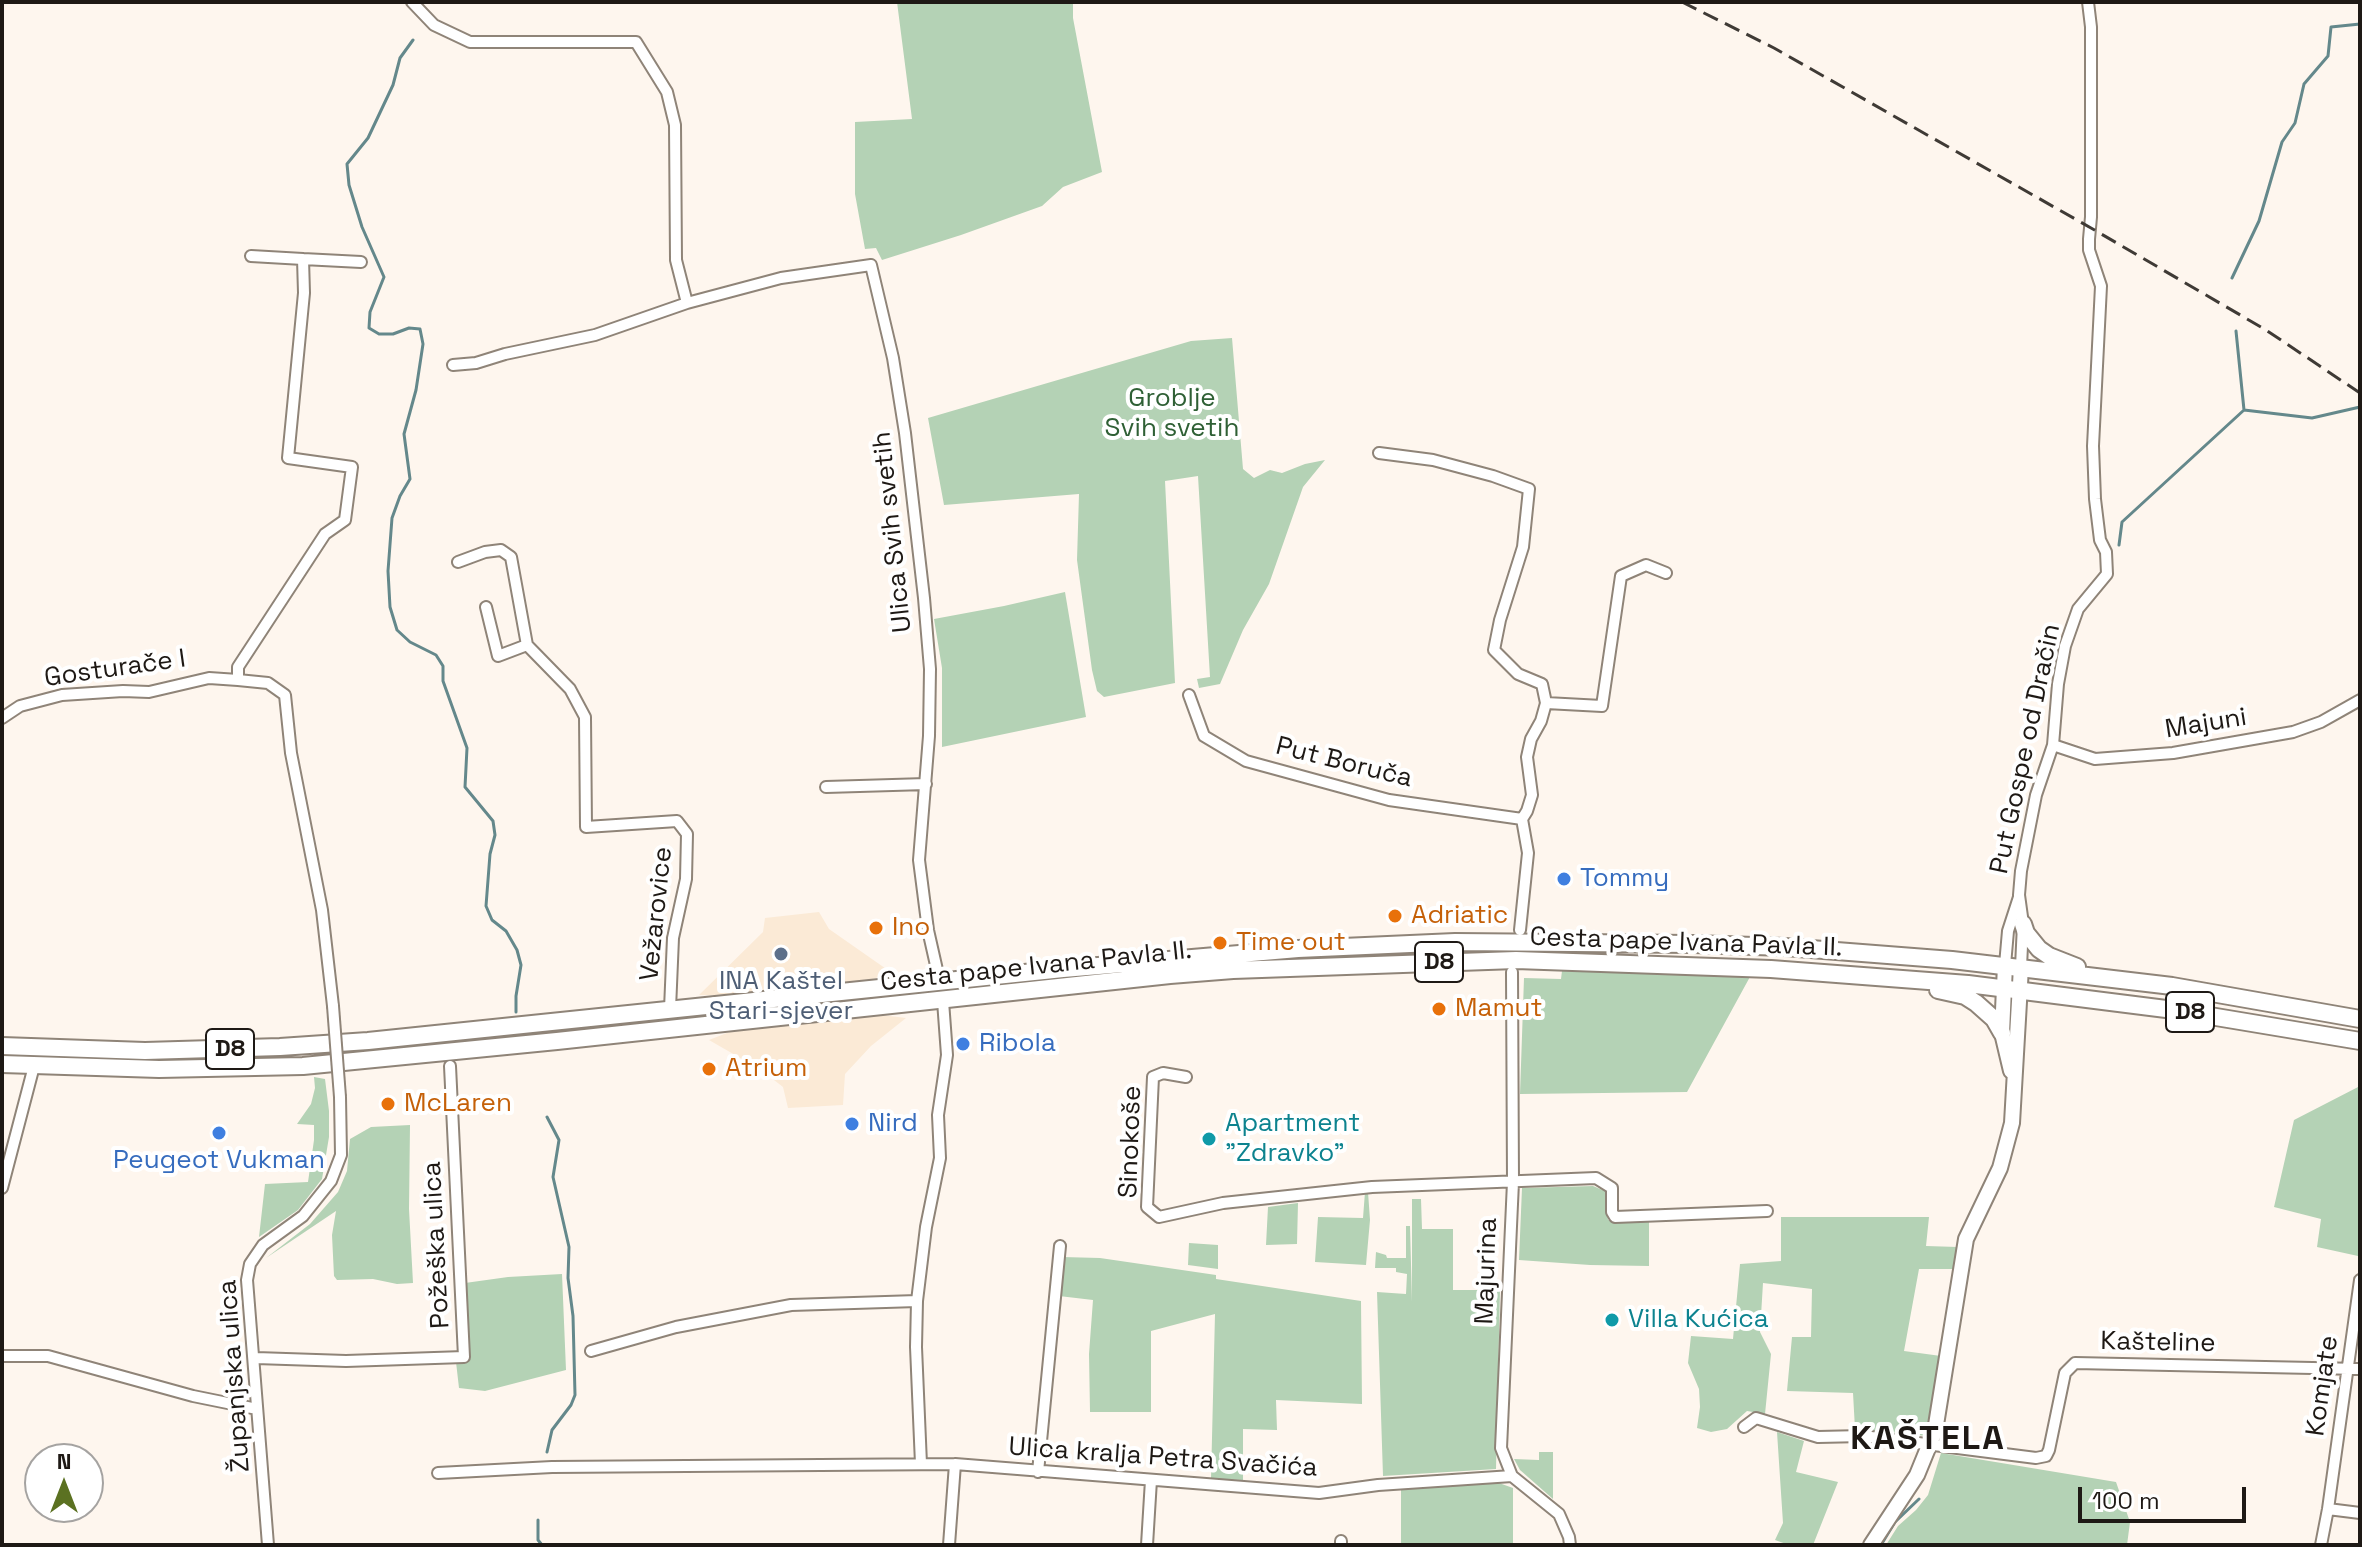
<!DOCTYPE html>
<meta charset="utf-8">
<style>
body{margin:0}
#map{position:relative;width:2362px;height:1547px;overflow:hidden;background:#fef6ee;font-family:"Space Grotesk",sans-serif}
canvas{display:block}
.frame{position:absolute;inset:0;border:4px solid #1e1915;pointer-events:none}
.north{position:absolute;left:24px;top:1443px;width:80px;height:80px;box-sizing:border-box;background:#fff;border:2px solid #a5a3a1;border-radius:50%;rotate:0deg;font-size:22px;font-weight:700;line-height:32px;text-align:center;color:#1e1915}
.north::after{content:'';display:block;margin:auto;width:28px;height:36px;background:#5b7121;clip-path:polygon(50% 0,100% 100%,50% 72%,0 100%)}
.scale{position:absolute;left:2078px;top:1487px;width:168px;height:36px;box-sizing:border-box;border:4px solid #1e1915;border-top:0;padding-left:10px;font-size:24px;line-height:28px;white-space:nowrap;color:#1e1915;-webkit-text-stroke:6px #fff;paint-order:stroke}
</style>
<div id="map">
<canvas width="2362" height="1547"></canvas>
<div class="frame"></div>
<div class="north">N</div>
<div class="scale">100 m</div>
</div>
<script>
const ctx = document.querySelector('canvas').getContext('2d');
ctx.lineJoin = 'round';
function paint(path, color) {
  ctx.fillStyle = color;
  ctx.fill(path, 'evenodd');
}
function toPath(rows) {
  const path = new Path2D();
  for (const r of rows) {
    path.moveTo(r[0], r[1]);
    for (let i = 2; i < r.length; i += 2) path.lineTo(r[i], r[i + 1]);
  }
  return path;
}
function trace(path, color, width, dash) {
  ctx.strokeStyle = color;
  ctx.lineWidth = width;
  ctx.lineCap = dash ? 'butt' : 'round';
  ctx.setLineDash(dash || []);
  ctx.stroke(path);
}
function drawText(font, color, halo, rows, align = 'center') {
  ctx.font = font + ' "Space Grotesk",sans-serif';
  ctx.lineWidth = 8;
  ctx.setLineDash([]);
  ctx.textBaseline = 'middle';
  ctx.strokeStyle = halo;
  ctx.fillStyle = color;
  for (const [text, x, y, turn = 0] of rows) {
    ctx.save();
    ctx.translate(x, y);
    ctx.rotate((+turn || 0) * Math.PI / 180);
    ctx.textAlign = isNaN(turn) ? turn : align;
    if (halo) ctx.strokeText(text, 0, 0);
    ctx.fillText(text, 0, 0);
    ctx.restore();
  }
}
paint(toPath([
 [819,912,829,929,892,973,863,982,735,996,699,995,763,932,765,918],
 [873,1014,906,1018,871,1046,845,1074,843,1105,788,1108,783,1087,761,1070,709,1040,737,1029]
]), '#fbead6');
paint(toPath([
 [897,2,1073,2,1073,18,1102,172,1063,187,1042,206,961,235,882,260,876,248,865,249,855,194,855,122,912,119],
 [1232,338,1243,469,1254,478,1270,470,1282,473,1305,464,1325,460,1303,487,1269,584,1243,630,1220,684,1199,688,1197,679,1210,677,1198,476,1165,481,1175,683,1104,697,1097,691,1092,670,1077,560,1079,494,944,505,928,418,1191,341],
 [1065,592,1086,717,942,747,942,668,934,619,1004,606],
 [1562,971,1751,975,1687,1092,1520,1094,1524,978,1561,979],
 [314,1077,325,1079,329,1111,329,1137,322,1179,298,1210,259,1237,265,1184,308,1182,314,1140,314,1125,297,1124,311,1104,315,1088],
 [2360,1086,2360,1248,2358,1256,2317,1247,2321,1219,2274,1207,2294,1120],
 [410,1125,409,1209,413,1283,397,1284,373,1279,337,1280,334,1276,332,1235,336,1211,266,1258,310,1224,338,1192,347,1171,350,1139,371,1127],
 [1593,1186,1605,1191,1608,1220,1649,1220,1649,1266,1590,1265,1519,1260,1522,1188],
 [1365,1192,1368,1192,1370,1220,1366,1265,1315,1262,1318,1217,1363,1218],
 [1412,1199,1421,1199,1422,1229,1453,1229,1453,1290,1500,1290,1496,1469,1383,1476,1377,1292,1406,1294,1407,1274,1396,1272,1396,1268,1375,1268,1376,1252,1386,1255,1387,1258,1406,1258,1406,1226,1410,1226,1412,1302],
 [1298,1203,1297,1244,1266,1245,1268,1207],
 [1781,1217,1929,1217,1926,1246,1958,1247,1957,1269,1919,1269,1904,1351,1941,1356,1927,1436,1855,1429,1853,1393,1787,1391,1792,1337,1811,1337,1812,1289,1763,1283,1760,1332,1771,1354,1765,1414,1747,1411,1727,1429,1711,1432,1697,1428,1700,1407,1699,1389,1688,1363,1691,1336,1733,1339,1740,1264,1781,1261],
 [1189,1243,1218,1245,1218,1269,1188,1265],
 [1062,1257,1100,1258,1216,1275,1216,1279,1361,1301,1362,1404,1276,1400,1277,1430,1243,1429,1243,1480,1211,1479,1215,1314,1151,1331,1151,1412,1090,1412,1089,1354,1093,1300,1059,1296],
 [562,1274,566,1370,485,1391,459,1388,456,1362,468,1357,465,1283,508,1277],
 [1777,1432,1804,1441,1796,1472,1838,1482,1813,1545,1789,1545,1775,1540,1783,1523],
 [1539,1452,1553,1452,1553,1499,1520,1470,1514,1459,1539,1460],
 [1941,1453,2116,1482,2130,1522,2127,1545,1886,1545,1898,1526,1916,1510,1928,1495],
 [1499,1483,1513,1488,1513,1545,1401,1545,1401,1488]
]), '#b4d2b5');
trace(toPath([
 [413,40,400,58,393,85,368,138,347,164,349,185,362,227,384,277,370,312,369,328,379,334,393,334,409,328,420,329,423,344,416,390,404,434,410,479,400,496,392,518,388,571,390,607,397,630,410,642,436,655,443,666,443,681,467,748,465,787,493,821,495,835,490,854,486,906,492,920,506,931,517,950,521,965,516,996,516,1012],
 [2232,278,2259,221,2282,142,2295,123,2304,84,2328,56,2331,27,2360,24],
 [2236,331,2244,410],
 [2119,545,2122,522,2244,410,2312,418,2360,407],
 [547,1452,552,1430,571,1405,575,1395,573,1316,568,1278,569,1247,553,1177,559,1140,547,1117],
 [538,1520,538,1540,542,1545],
 [1881,1545,1895,1522,1919,1499]
]), '#64888b', 3);
const street = toPath([
 [412,2,434,25,470,42,636,42,667,92,675,125,676,260,687,303],
 [251,256,303,259,304,293,288,458,352,467,345,520,325,534,238,667,238,680,268,683,285,695,291,753,322,910,333,1006],
 [303,259,361,262],
 [453,365,476,363,505,354,595,335,687,303,781,278,871,265,893,358,905,433,924,598,930,669,929,736,919,860,928,930,940,983],
 [1379,453,1433,460,1493,476,1529,489,1523,547,1500,620,1494,650,1518,674,1542,684,1546,703,1541,721,1531,739,1527,757,1532,795,1527,811,1522,819,1528,853,1520,930],
 [458,562,485,552,501,550,511,557,527,645],
 [486,607,498,656,527,645,570,689,585,717,586,827,677,821,687,834,686,879,673,938,670,1009],
 [1189,695,1204,736,1246,761,1389,800,1522,819],
 [1546,703,1602,706,1621,576,1646,565,1666,573],
 [2,718,20,706,62,695,123,691,149,692,209,678,238,680],
 [2053,745,2095,759,2173,753,2293,732,2321,722,2360,700],
 [826,787,926,784],
 [2005,965,2008,931,2019,897],
 [2021,967,2023,924,2019,895,2021,871,2036,795,2053,745,2058,684,2065,646,2078,609,2107,574,2106,552,2100,540,2095,499,2093,446,2101,286,2089,250,2089,239,2091,217,2091,27,2088,2],
 [1512,972,1513,1182,1501,1448,1512,1476,1559,1514,1569,1537,1570,1545],
 [1186,1077,1163,1073,1153,1077,1147,1207,1159,1217,1223,1203,1372,1187,1596,1178,1612,1188,1612,1212,1615,1217,1767,1211],
 [2,1188,34,1066],
 [591,1351,676,1327,791,1305,917,1301],
 [2,1356,48,1356,193,1396,257,1409],
 [256,1358,346,1361,464,1357,450,1066],
 [1744,1427,1756,1418,1818,1437,1863,1436,2036,1458,2046,1456,2049,1450,2065,1373,2075,1363,2360,1369],
 [921,1464,916,1347,917,1301,926,1227,940,1158,938,1115,947,1055,943,1001],
 [1038,1472,1060,1246],
 [438,1473,552,1467,955,1464,1319,1493,1378,1485,1512,1476],
 [2328,1509,2360,1513],
 [268,1545,247,1280,250,1264,263,1245,303,1216,331,1181,341,1155,340,1097],
 [949,1545,955,1464],
 [1147,1545,1151,1480],
 [1341,1545,1341,1541],
 [2321,1545,2328,1509,2360,1280]
]);
const secondary = toPath([
 [2005,965,2002,1033,2011,1071],
 [1871,1545,1917,1475,1935,1431,1966,1239,2000,1168,2012,1123,2021,967]
]);
const primary = toPath([
 [2023,924,2026,933,2039,949,2049,956,2077,967],
 [1938,990,1965,996,1976,1003,1994,1019,2002,1033],
 [2,1046,145,1051,280,1047,368,1041,1063,969,1298,949,1455,942,1693,944,1785,947,1952,960,2172,986,2360,1019],
 [2,1064,159,1069,303,1066,557,1041,1170,975,1233,970,1516,960,1771,969,1968,984,2174,1010,2360,1041]
]);
trace(street, '#8f8478', 14);
trace(secondary, '#8f8478', 18);
trace(primary, '#8f8478', 20);
trace(street, '#fff', 10);
trace(secondary, '#fff', 14);
trace(primary, '#fff', 16);
trace(toPath([
 [1682,2,1774,48,2091,228,2266,330,2360,393]
]), '#3f3a35', 3, [16, 8]);
const streetBridge = toPath([
 [333,1006,340,1097]
]);
trace(streetBridge, '#8f8478', 14, []);
trace(streetBridge, '#fff', 10);
for (const [x, y, r, color] of [
 [1564,879,8,"#3f7fe0"],
 [1395,916,8,"#e8710a"],
 [876,928,8,"#e8710a"],
 [1220,943,8,"#e8710a"],
 [781,954,8,"#5c6f8a"],
 [1439,1009,8,"#e8710a"],
 [963,1044,8,"#3f7fe0"],
 [709,1069,8,"#e8710a"],
 [388,1104,8,"#e8710a"],
 [852,1124,8,"#3f7fe0"],
 [219,1133,8,"#3f7fe0"],
 [1209,1139,8,"#0f9aa8"],
 [1612,1320,8,"#0f9aa8"]
]) {
  const dot = new Path2D();
  dot.arc(x, y, r, 0, 2 * Math.PI);
  ctx.fillStyle = color;
  ctx.fill(dot);
  trace(dot, '#fff', 3);
}
for (const [x, y, w] of [
 [1439,962,48],
 [2190,1012,48],
 [230,1049,48]
]) {
  const box = new Path2D();
  box.roundRect(x - w / 2, y - 20, w, 40, 6);
  ctx.fillStyle = '#fff';
  ctx.fill(box);
  trace(box, '#1e1915', 2);
}
drawText('bold 24px', '#1e1915', null, [
 ["D8",1439,962],
 ["D8",2190,1012],
 ["D8",230,1049]
]);
drawText('26px', '#2f6035', '#fff', [
 ["Groblje",1172,399],
 ["Svih svetih",1172,429]
]);
drawText('26px', '#1e1915', '#fff', [
 ["Ulica Svih svetih",893,532,-96],
 ["Gosturače I",115,669,-8],
 ["Majuni",2206,724,-9],
 ["Put Gospe od Dračin",2026,749,-78],
 ["Put Boruča",1344,763,14],
 ["Vežarovice",657,914,-84],
 ["Cesta pape Ivana Pavla II.",1686,943,2],
 ["Cesta pape Ivana Pavla II.",1036,967,-6],
 ["Sinokoše",1131,1142,-88],
 ["Požeška ulica",437,1245,-93],
 ["Majurina",1487,1271,-88],
 ["Kašteline",2158,1343,1],
 ["Županjska ulica",235,1376,-94],
 ["Komjate",2323,1386,-82],
 ["Ulica kralja Petra Svačića",1163,1458,4]
]);
drawText('26px', '#366cbe', '#fff', [
 ["Tommy",1580,879],
 ["Ribola",979,1044],
 ["Nird",868,1124],
 ["Peugeot Vukman",219,1161,"center"]
], 'left');
drawText('26px', '#c56008', '#fff', [
 ["Adriatic",1411,916],
 ["Ino",892,928],
 ["Time out",1236,943],
 ["Mamut",1455,1009],
 ["Atrium",725,1069],
 ["McLaren",404,1104]
], 'left');
drawText('26px', '#4e5e75', '#fff', [
 ["INA Kaštel",781,982],
 ["Stari-sjever",781,1012]
]);
drawText('26px', '#0d838f', '#fff', [
 ["Apartment",1225,1124],
 ["\"Zdravko\"",1225,1154],
 ["Villa Kućica",1628,1320]
], 'left');
ctx.letterSpacing = '2px';
drawText('bold 34px', '#1e1915', '#fff', [
 ["KAŠTELA",1928,1440]
]);
ctx.letterSpacing = '0px';
</script>
